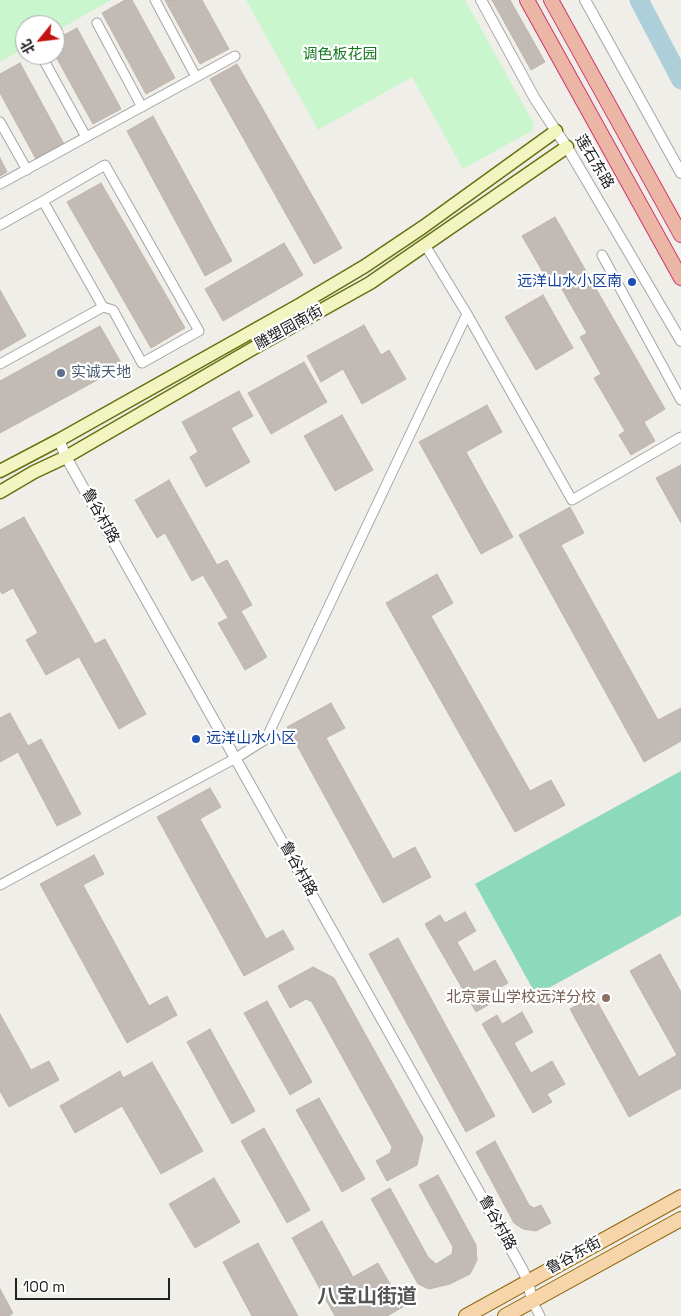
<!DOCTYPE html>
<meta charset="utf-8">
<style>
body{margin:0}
#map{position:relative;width:681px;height:1316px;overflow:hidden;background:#f0eee8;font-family:"Space Grotesk","Noto Sans SC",sans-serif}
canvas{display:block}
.north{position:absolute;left:15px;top:15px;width:50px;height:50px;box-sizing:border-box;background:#fff;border:1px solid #a6a6a6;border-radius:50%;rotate:241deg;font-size:14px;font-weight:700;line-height:20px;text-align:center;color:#212121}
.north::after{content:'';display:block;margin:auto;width:18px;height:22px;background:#c11310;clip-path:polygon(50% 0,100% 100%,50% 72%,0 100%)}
.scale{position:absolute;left:15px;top:1278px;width:155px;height:22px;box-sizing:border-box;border:2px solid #212121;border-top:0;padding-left:6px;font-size:15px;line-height:18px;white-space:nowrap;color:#212121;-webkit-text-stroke:4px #fff;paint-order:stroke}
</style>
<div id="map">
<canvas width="681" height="1316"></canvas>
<div class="north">北</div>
<div class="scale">100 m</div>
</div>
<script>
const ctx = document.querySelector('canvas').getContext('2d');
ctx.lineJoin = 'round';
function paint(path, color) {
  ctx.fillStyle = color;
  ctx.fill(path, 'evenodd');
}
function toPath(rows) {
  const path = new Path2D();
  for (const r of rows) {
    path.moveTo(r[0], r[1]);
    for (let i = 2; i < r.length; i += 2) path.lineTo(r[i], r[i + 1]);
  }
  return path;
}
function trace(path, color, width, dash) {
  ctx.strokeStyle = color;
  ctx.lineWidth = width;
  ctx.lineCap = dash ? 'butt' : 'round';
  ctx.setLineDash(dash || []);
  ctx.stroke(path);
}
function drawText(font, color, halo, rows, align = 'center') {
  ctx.font = font + ' "Space Grotesk","Noto Sans SC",sans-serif';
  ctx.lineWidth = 4.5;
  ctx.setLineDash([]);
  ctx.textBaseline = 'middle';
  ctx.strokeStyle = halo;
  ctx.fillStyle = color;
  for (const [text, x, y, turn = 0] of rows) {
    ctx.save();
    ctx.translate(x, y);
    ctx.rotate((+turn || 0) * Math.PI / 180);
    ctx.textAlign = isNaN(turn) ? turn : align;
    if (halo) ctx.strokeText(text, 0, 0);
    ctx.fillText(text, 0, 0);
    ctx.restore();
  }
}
paint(toPath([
 [0,0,111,0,55,32,55,25,25,25,25,48,0,62],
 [246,0,465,0,533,122,533,130,463,169,412,77,318,130]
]), '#caf6ce');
paint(toPath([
 [681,771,681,915,536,995,475,884]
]), '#8dd9bd');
trace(toPath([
 [639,0,681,80]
]), '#adcfda', 19);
const building = toPath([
 [125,0,132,0,175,78,146,94,102,13,125,0],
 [165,0,202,0,229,49,200,64,165,0],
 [492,0,510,0,545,62,531,70,492,0],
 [77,28,121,109,93,124,55,55,55,40,77,28],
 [20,63,64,144,36,159,0,93,0,74,20,63],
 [237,64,342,248,314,264,210,79,237,64],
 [153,116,232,261,205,276,127,131,153,116],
 [0,158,7,172,0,176,0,158],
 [101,183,185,328,151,348,67,202,101,183],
 [555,217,665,409,644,422,655,441,631,455,619,435,625,431,594,378,601,374,580,337,587,333,559,284,552,288,522,236,555,217],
 [284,243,303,275,223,321,205,289,284,243],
 [0,290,26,336,0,351,0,290],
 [543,295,573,348,536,370,505,317,543,295],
 [364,325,381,355,389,350,406,379,362,404,343,369,321,382,307,356,364,325],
 [100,326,123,366,0,433,0,381,100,326],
 [304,362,327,402,271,434,248,393,304,362],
 [239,391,253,416,231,428,250,462,206,487,190,457,198,452,182,422,239,391],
 [487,405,502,432,466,452,513,537,481,554,419,442,487,405],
 [342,415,373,470,335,491,304,436,342,415],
 [681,465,681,523,656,478,681,465],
 [169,480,217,565,227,560,252,605,241,611,267,657,245,670,218,623,228,618,203,575,192,581,165,533,157,538,135,500,169,480],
 [570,507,584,533,561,545,658,720,681,708,681,741,644,762,519,535,570,507],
 [24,517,95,644,105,639,146,714,119,729,79,657,46,675,26,640,38,633,13,588,2,594,0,590,0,530,24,517],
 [437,574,453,603,431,616,530,791,551,780,565,805,515,832,386,603,437,574],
 [331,703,345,728,326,738,393,859,415,847,431,877,383,903,287,727,331,703],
 [10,713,28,746,41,739,81,814,57,826,18,752,0,762,0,718,10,713],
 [210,788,221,807,200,819,266,939,283,930,294,949,244,976,157,817,210,788],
 [94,855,104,874,83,885,149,1006,167,996,177,1015,127,1043,40,884,94,855],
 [465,912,476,931,457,942,474,972,495,960,508,983,490,993,495,1001,476,1012,425,924,440,915,445,923,465,912],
 [398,938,495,1116,466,1132,369,954,398,938],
 [660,954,681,992,681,1088,629,1117,570,1009,594,996,639,1077,677,1055,630,971,660,954],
 [313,967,334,978,423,1138,417,1165,387,1181,376,1161,390,1153,392,1147,312,1002,306,999,290,1008,278,986,313,967],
 [267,1001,312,1082,290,1095,244,1013,267,1001],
 [522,1012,533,1032,514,1043,531,1073,552,1061,565,1084,547,1094,552,1102,533,1113,482,1024,497,1015,502,1024,522,1012],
 [0,1014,31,1070,49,1061,59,1080,9,1107,0,1091,0,1014],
 [210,1029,255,1111,232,1124,187,1042,210,1029],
 [152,1062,203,1151,161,1174,122,1106,75,1133,60,1106,120,1071,123,1078,152,1062],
 [319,1098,365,1179,342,1192,296,1110,319,1098],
 [264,1128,310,1210,287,1223,241,1141,264,1128],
 [495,1141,529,1205,534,1208,541,1205,551,1223,536,1231,523,1229,514,1223,476,1152,495,1141],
 [438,1175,476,1245,477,1260,470,1274,450,1284,429,1289,418,1284,371,1199,390,1188,428,1257,436,1264,452,1254,453,1247,419,1185,438,1175],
 [214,1178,240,1222,195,1248,169,1204,214,1178],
 [322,1221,353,1277,378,1263,403,1307,387,1316,335,1316,292,1238,322,1221],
 [258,1243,298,1316,252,1316,223,1262,258,1243],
 [0,1289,13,1313,9,1316,0,1316,0,1289]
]);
paint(building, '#c1bab5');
trace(building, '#c1b5ac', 1);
const minor = toPath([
 [155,0,196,77],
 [97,23,142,107],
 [41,55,86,137],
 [0,122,27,170],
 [0,184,235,56],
 [43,201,105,165,199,331,142,363,113,310,103,307],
 [0,225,43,201,103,307,0,364],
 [425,245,467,314,572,500,681,437],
 [602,255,681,400],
 [0,885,236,758,266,739,467,314],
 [532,1301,540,1316]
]);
const tertiary = toPath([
 [481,0,535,99,556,131,567,147,681,341],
 [585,0,681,173],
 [59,440,66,457,521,1267,528,1281,532,1301]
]);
const secondary = toPath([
 [0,471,59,440,301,304,365,266,423,227,556,131],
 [0,492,34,472,66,457,259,345,370,283,567,147]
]);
const primary = toPath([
 [466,1316,681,1197],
 [505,1316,681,1219]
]);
const trunk = toPath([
 [527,0,681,278],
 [551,0,681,235]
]);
trace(minor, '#a5a5a5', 11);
trace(tertiary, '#a5a5a5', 12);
trace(secondary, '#65720e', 15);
trace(primary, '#91680c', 16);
trace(trunk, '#ce3667', 16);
trace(minor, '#fff', 9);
trace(tertiary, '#fff', 10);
trace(secondary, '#f2f5c2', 12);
trace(primary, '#f5d5a9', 14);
trace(trunk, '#ebb6a6', 14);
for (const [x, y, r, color] of [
 [632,282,5,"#1a4fb4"],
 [61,373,5,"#5c6f8a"],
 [196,739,5,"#1a4fb4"],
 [606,998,5,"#8d6e63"]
]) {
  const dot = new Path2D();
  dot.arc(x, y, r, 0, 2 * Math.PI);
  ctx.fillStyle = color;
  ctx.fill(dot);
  trace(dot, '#fff', 2);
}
drawText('15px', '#15791f', '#fff', [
 ["调色板花园",340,55]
]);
drawText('15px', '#212121', '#fff', [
 ["莲石东路",594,162,59],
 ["雕塑园南街",289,328,-29],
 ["鲁谷村路",100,516,61],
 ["鲁谷村路",298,869,61],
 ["鲁谷村路",497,1223,61],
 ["鲁谷东街",574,1256,-29]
]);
drawText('15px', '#164399', '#fff', [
 ["远洋山水小区南",622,282],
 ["远洋山水小区",206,739,"left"]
], 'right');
drawText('15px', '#4e5e75', '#fff', [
 ["实诚天地",71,373]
], 'left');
drawText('15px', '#785e54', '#fff', [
 ["北京景山学校远洋分校",596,998]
], 'right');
drawText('bold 20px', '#545454', '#fff', [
 ["八宝山街道",367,1298]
]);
</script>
